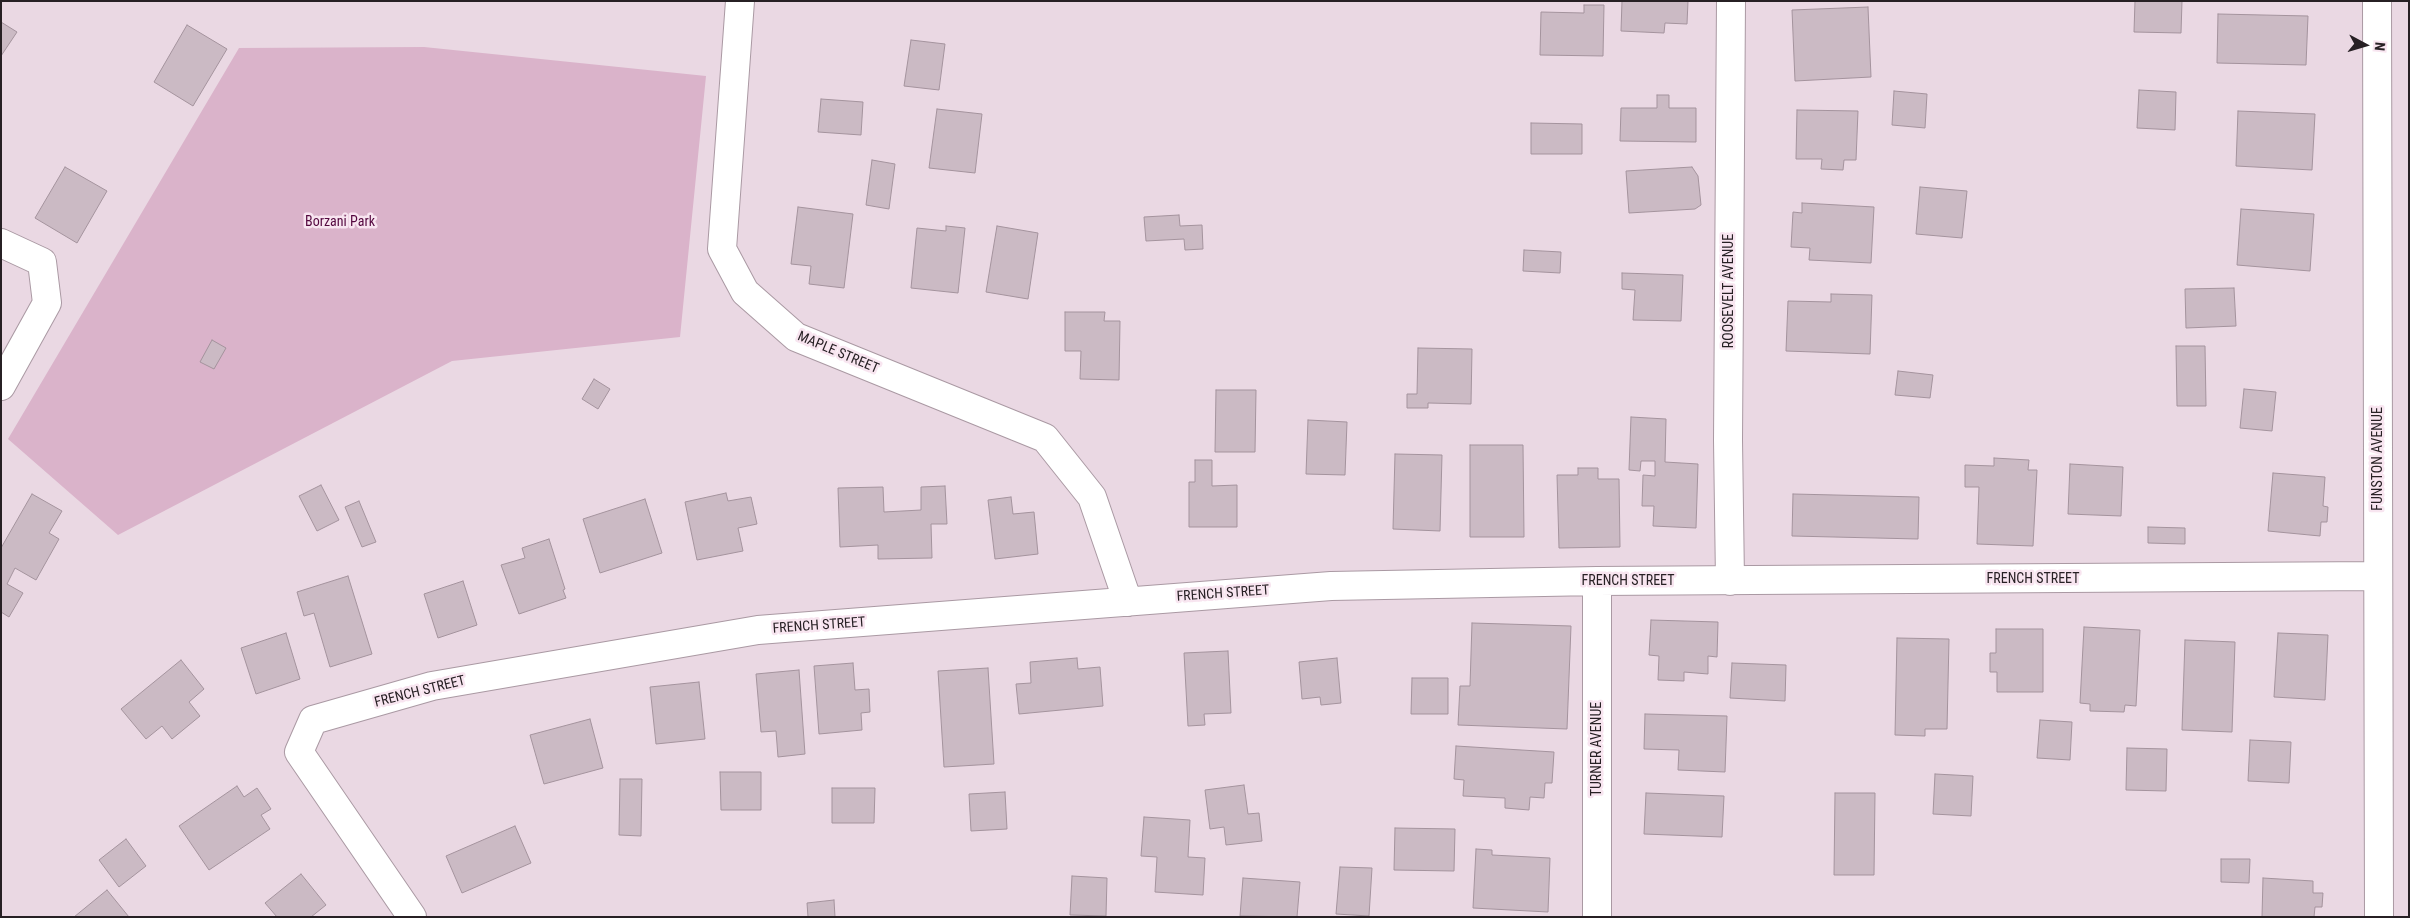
<!DOCTYPE html>
<style>
body{margin:0}
#map{position:relative;width:2410px;height:918px;overflow:hidden;background:#ead8e3;font-family:"Roboto Condensed",sans-serif}
canvas{display:block}
.frame{position:absolute;inset:0;border:2px solid #272024;pointer-events:none}
.north{position:absolute;left:2340px;top:20px;width:50px;height:50px;-webkit-text-stroke:4px #f8e5f0;paint-order:stroke;rotate:96deg;font-size:14px;font-weight:700;line-height:20px;text-align:center;color:#272024}
.north::after{content:'';display:block;margin:auto;width:18px;height:22px;background:#272024;clip-path:polygon(50% 0,100% 100%,50% 72%,0 100%)}
</style>
<div id="map">
<canvas width="2410" height="918"></canvas>
<div class="frame"></div>
<div class="north">N</div>
</div>
<script>
const ctx = document.querySelector('canvas').getContext('2d');
ctx.lineJoin = 'round';
function paint(path, color) {
  ctx.fillStyle = color;
  ctx.fill(path, 'evenodd');
}
function toPath(rows) {
  const path = new Path2D();
  for (const r of rows) {
    path.moveTo(r[0], r[1]);
    for (let i = 2; i < r.length; i += 2) path.lineTo(r[i], r[i + 1]);
  }
  return path;
}
function trace(path, color, width, dash) {
  ctx.strokeStyle = color;
  ctx.lineWidth = width;
  ctx.lineCap = dash ? 'butt' : 'round';
  ctx.setLineDash(dash || []);
  ctx.stroke(path);
}
function drawText(font, color, halo, rows, align = 'center') {
  ctx.font = font + ' "Roboto Condensed",sans-serif';
  ctx.lineWidth = 5;
  ctx.setLineDash([]);
  ctx.textBaseline = 'middle';
  ctx.strokeStyle = halo;
  ctx.fillStyle = color;
  for (const [text, x, y, turn = 0] of rows) {
    ctx.save();
    ctx.translate(x, y);
    ctx.rotate((+turn || 0) * Math.PI / 180);
    ctx.textAlign = isNaN(turn) ? turn : align;
    if (halo) ctx.strokeText(text, 0, 0);
    ctx.fillText(text, 0, 0);
    ctx.restore();
  }
}
paint(toPath([
 [424,47,706,76,680,337,452,361,118,535,8,439,239,48]
]), '#dab3ca');
const building = toPath([
 [1622,1,1688,1,1687,24,1665,23,1664,33,1621,31,1622,1],
 [2135,1,2182,1,2181,33,2134,32,2135,1],
 [1584,5,1604,5,1603,56,1540,55,1541,12,1584,13,1584,5],
 [1868,7,1871,77,1795,81,1792,10,1868,7],
 [2218,14,2308,16,2306,65,2217,63,2218,14],
 [1,22,17,32,1,56,1,22],
 [187,25,227,49,193,106,154,82,187,25],
 [911,40,945,44,939,90,904,86,911,40],
 [2139,90,2176,92,2175,130,2137,128,2139,90],
 [1894,91,1927,94,1925,128,1892,125,1894,91],
 [1657,95,1669,95,1669,108,1696,108,1696,142,1620,141,1621,108,1657,108,1657,95],
 [821,99,863,102,861,135,818,132,821,99],
 [937,109,982,114,975,173,929,168,937,109],
 [1797,110,1858,111,1856,160,1844,160,1843,170,1821,169,1822,159,1796,159,1797,110],
 [2238,111,2315,114,2312,170,2236,166,2238,111],
 [1531,123,1582,124,1582,154,1531,154,1531,123],
 [872,160,895,164,889,209,866,205,872,160],
 [65,167,107,191,77,243,35,218,65,167],
 [1692,167,1698,176,1701,205,1695,209,1629,213,1626,171,1692,167],
 [1920,187,1967,191,1962,238,1916,234,1920,187],
 [1802,203,1874,207,1871,263,1809,260,1810,248,1791,247,1793,212,1802,213,1802,203],
 [798,207,853,214,844,288,809,284,811,266,791,264,798,207],
 [2241,209,2314,214,2310,271,2237,265,2241,209],
 [1179,215,1180,226,1202,225,1203,249,1185,250,1184,239,1146,241,1144,217,1179,215],
 [946,226,965,228,958,293,911,288,917,228,946,231,946,226],
 [997,226,1038,233,1028,299,986,292,997,226],
 [1524,250,1561,252,1560,273,1523,271,1524,250],
 [1622,273,1683,275,1681,321,1633,320,1635,290,1622,289,1622,273],
 [2234,288,2236,326,2186,328,2185,289,2234,288],
 [1831,294,1872,295,1870,354,1786,351,1788,301,1831,302,1831,294],
 [1065,312,1105,312,1104,321,1120,321,1119,380,1080,379,1081,351,1065,351,1065,312],
 [212,340,226,348,214,369,200,362,212,340],
 [2176,346,2205,346,2206,406,2177,406,2176,346],
 [1418,348,1472,349,1471,404,1428,403,1428,408,1407,408,1407,394,1417,394,1418,348],
 [1898,371,1933,375,1930,398,1895,395,1898,371],
 [594,379,610,389,598,409,582,399,594,379],
 [2244,389,2276,392,2272,431,2240,428,2244,389],
 [1216,390,1256,390,1255,452,1215,452,1216,390],
 [1631,417,1666,419,1665,462,1698,464,1696,528,1653,526,1654,506,1642,506,1643,475,1655,476,1655,461,1641,461,1640,471,1629,470,1631,417],
 [1308,420,1347,422,1345,475,1306,474,1308,420],
 [1470,445,1523,445,1524,537,1470,537,1470,445],
 [1395,454,1442,455,1440,531,1393,529,1395,454],
 [1994,458,2029,460,2028,470,2037,470,2033,546,1977,544,1979,487,1965,487,1965,465,1994,466,1994,458],
 [1195,460,1212,460,1212,486,1237,485,1237,527,1189,527,1189,482,1195,482,1195,460],
 [2070,464,2123,467,2121,516,2068,514,2070,464],
 [1578,468,1598,468,1598,479,1619,479,1620,547,1559,548,1557,475,1578,475,1578,468],
 [2273,473,2325,477,2323,506,2328,507,2327,522,2321,522,2320,536,2268,531,2273,473],
 [321,485,339,520,317,531,299,496,321,485],
 [945,486,947,524,931,524,932,558,878,559,878,545,840,547,838,488,883,487,884,512,921,510,921,487,945,486],
 [726,493,728,501,751,497,757,524,738,528,743,551,697,560,685,502,726,493],
 [32,494,62,511,49,533,59,539,36,580,15,568,7,584,23,593,9,617,1,612,1,548,32,494],
 [1793,494,1919,497,1918,539,1792,536,1793,494],
 [1011,497,1013,514,1034,512,1038,554,995,559,988,500,1011,497],
 [645,499,662,553,600,573,583,519,645,499],
 [359,501,376,542,362,547,345,507,359,501],
 [2148,527,2185,528,2185,544,2148,543,2148,527],
 [549,539,565,589,563,590,566,598,519,614,501,565,525,558,522,548,549,539],
 [348,576,372,654,330,667,314,613,304,616,297,592,348,576],
 [463,581,477,625,438,638,424,594,463,581],
 [1651,620,1718,622,1717,657,1708,656,1708,674,1684,672,1684,681,1658,680,1659,656,1649,655,1651,620],
 [1472,623,1571,626,1567,729,1458,725,1460,686,1470,686,1472,623],
 [2084,627,2140,630,2136,706,2125,705,2124,712,2090,711,2090,704,2080,703,2084,627],
 [1996,629,2043,629,2043,692,1997,692,1997,672,1990,672,1990,653,1996,653,1996,629],
 [286,633,300,679,256,694,241,648,286,633],
 [2278,633,2328,635,2325,700,2274,697,2278,633],
 [1897,638,1949,639,1947,729,1925,729,1925,736,1895,735,1897,638],
 [2185,640,2235,642,2232,732,2182,730,2185,640],
 [1228,651,1231,713,1204,714,1205,725,1188,726,1184,653,1228,651],
 [1077,658,1078,669,1100,667,1103,706,1019,714,1016,684,1031,683,1030,662,1077,658],
 [1337,658,1341,703,1321,705,1320,697,1302,699,1299,662,1337,658],
 [181,660,204,689,189,702,200,716,172,739,162,726,146,739,121,709,181,660],
 [853,663,855,690,869,689,870,712,861,713,862,730,819,734,814,666,853,663],
 [1732,663,1786,665,1785,701,1730,698,1732,663],
 [988,668,994,764,944,767,938,671,988,668],
 [799,670,805,754,778,757,776,731,761,732,756,674,799,670],
 [1412,678,1448,678,1448,714,1411,714,1412,678],
 [699,682,705,739,656,744,650,687,699,682],
 [1645,714,1727,716,1725,772,1678,770,1679,750,1644,749,1645,714],
 [590,719,603,768,544,784,530,735,590,719],
 [2040,720,2072,722,2070,760,2037,758,2040,720],
 [2250,740,2291,742,2289,783,2248,781,2250,740],
 [1456,746,1554,752,1552,783,1545,783,1544,798,1530,797,1529,810,1505,808,1505,798,1463,796,1464,780,1454,779,1456,746],
 [2127,748,2167,749,2166,791,2126,790,2127,748],
 [720,772,761,772,761,810,721,810,720,772],
 [1935,774,1973,776,1971,816,1933,814,1935,774],
 [620,779,642,779,641,836,619,835,620,779],
 [1244,785,1248,814,1259,813,1262,841,1226,845,1224,827,1210,829,1205,790,1244,785],
 [237,786,244,797,257,788,271,809,261,815,270,829,209,870,179,826,237,786],
 [832,788,875,788,874,823,832,823,832,788],
 [1005,792,1007,829,971,831,969,794,1005,792],
 [1646,793,1724,796,1722,837,1644,834,1646,793],
 [1835,793,1875,793,1874,875,1834,875,1835,793],
 [1144,817,1190,820,1188,857,1205,858,1203,895,1155,892,1157,857,1141,856,1144,817],
 [515,826,531,863,462,893,446,856,515,826],
 [1395,828,1455,829,1454,871,1394,870,1395,828],
 [126,839,146,866,119,887,99,860,126,839],
 [1476,849,1492,850,1492,855,1550,858,1548,912,1473,908,1476,849],
 [2221,859,2250,859,2249,883,2221,882,2221,859],
 [1340,867,1372,868,1369,916,1336,914,1340,867],
 [301,874,326,905,311,917,277,917,265,903,301,874],
 [1072,876,1107,878,1106,916,1070,915,1072,876],
 [1243,878,1300,882,1297,917,1240,916,1243,878],
 [2263,878,2313,881,2313,893,2323,893,2322,907,2315,907,2314,917,2262,917,2263,878],
 [107,890,129,917,74,917,107,890],
 [834,900,835,917,808,917,807,903,834,900]
]);
paint(building, '#cbbac4');
trace(building, '#a4939d', 1);
const minor = toPath([
 [740,1,722,249,745,292,796,337,1045,438,1092,497,1128,602],
 [2377,1,2379,917],
 [1,243,42,262,47,303,1,386],
 [1597,581,1597,917],
 [1730,581,1728,440,1731,1],
 [412,917,299,752,313,720,432,686,758,630,1331,586,1597,581,2378,576]
]);
trace(minor, '#aa99a3', 30);
trace(minor, '#fff', 28);
drawText('14px', '#54083f', '#f8e5f0', [
 ["Borzani Park",340,222]
]);
drawText('14px', '#272024', '#f8e5f0', [
 ["ROOSEVELT AVENUE",1729,291,-90],
 ["MAPLE STREET",838,353,23],
 ["FUNSTON AVENUE",2378,459,-90],
 ["FRENCH STREET",2033,579],
 ["FRENCH STREET",1628,581],
 ["FRENCH STREET",1223,594,-4],
 ["FRENCH STREET",819,626,-4],
 ["FRENCH STREET",420,692,-14],
 ["TURNER AVENUE",1597,749,-90]
]);
</script>
